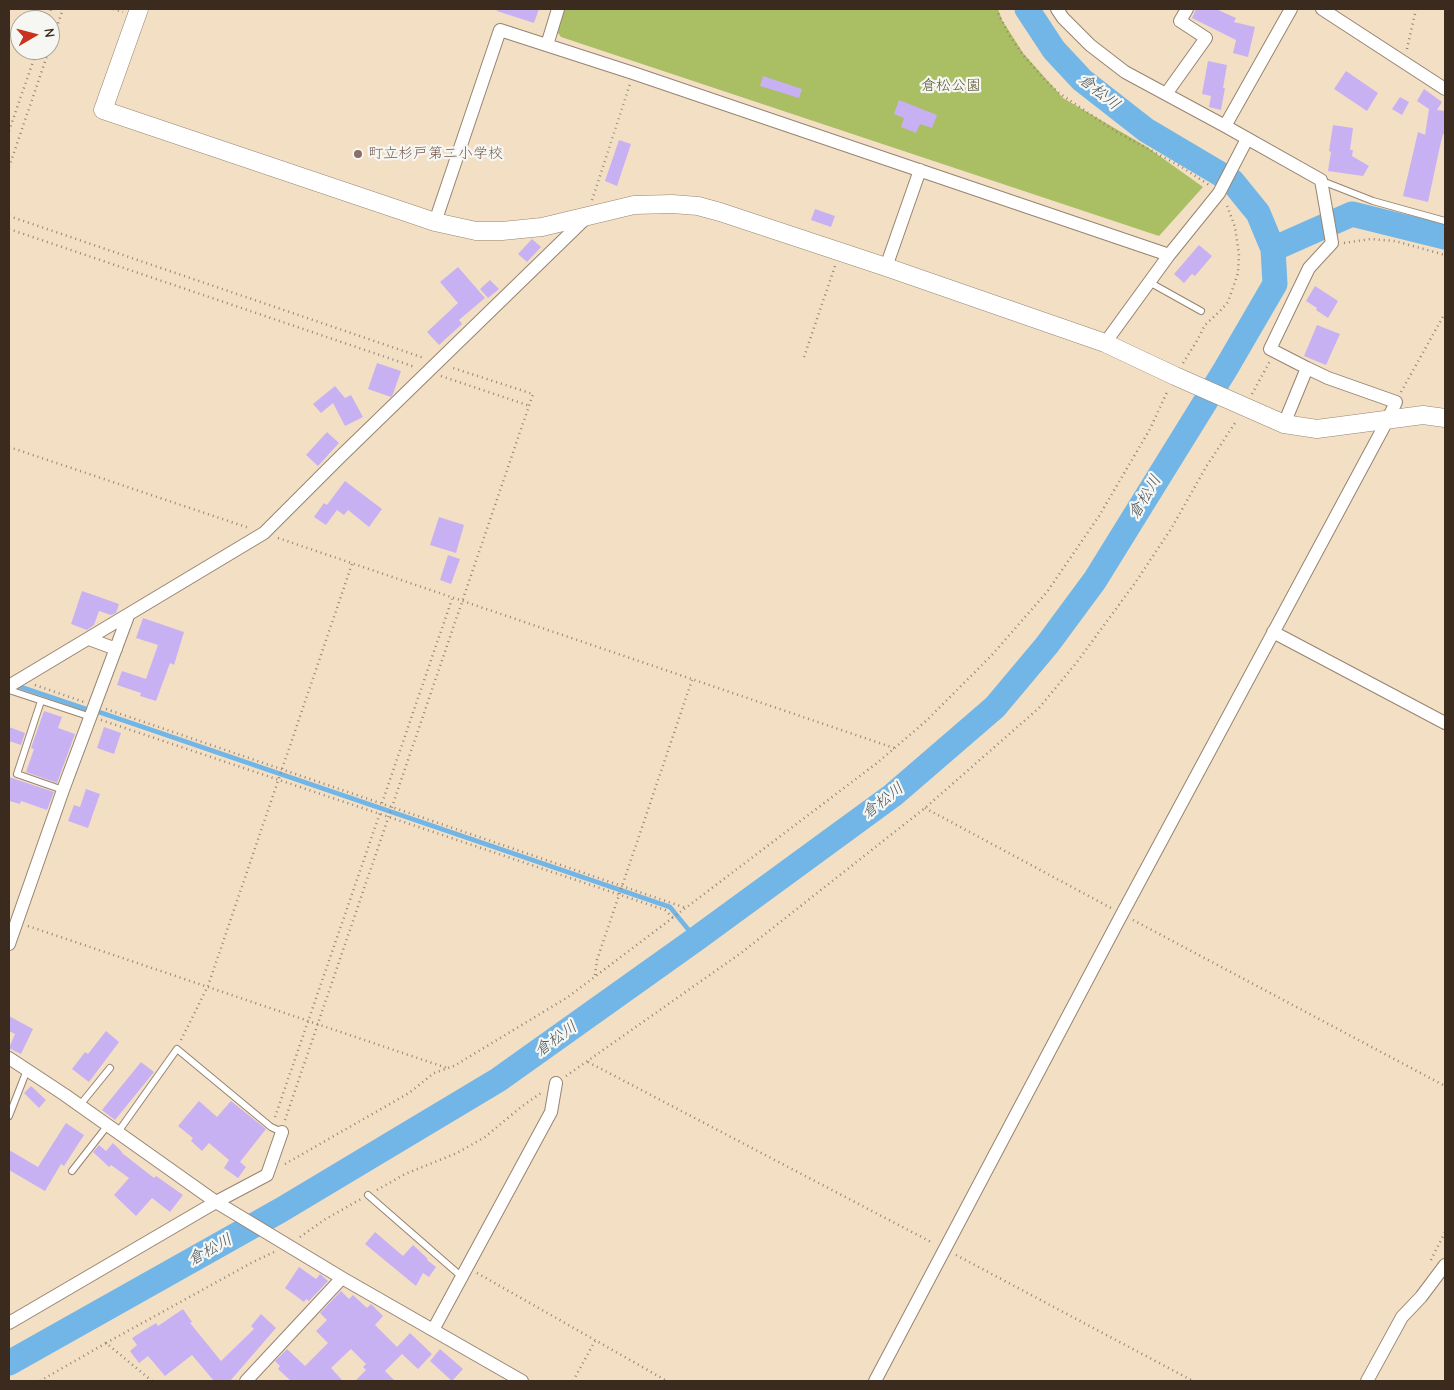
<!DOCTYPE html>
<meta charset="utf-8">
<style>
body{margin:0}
#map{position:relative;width:1454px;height:1390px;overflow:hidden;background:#f3dfc4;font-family:"Comic Neue",sans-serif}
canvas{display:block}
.frame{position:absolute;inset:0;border:10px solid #3b2a1e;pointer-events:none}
.north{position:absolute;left:10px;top:10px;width:50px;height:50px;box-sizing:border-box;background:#f6f6f2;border:1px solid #aba49d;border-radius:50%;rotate:82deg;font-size:14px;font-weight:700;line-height:20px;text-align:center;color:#3b2a1e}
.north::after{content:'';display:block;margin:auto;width:18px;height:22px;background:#c8321e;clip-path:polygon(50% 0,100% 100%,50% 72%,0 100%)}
</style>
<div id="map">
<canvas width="1454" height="1390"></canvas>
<div class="frame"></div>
<div class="north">N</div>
</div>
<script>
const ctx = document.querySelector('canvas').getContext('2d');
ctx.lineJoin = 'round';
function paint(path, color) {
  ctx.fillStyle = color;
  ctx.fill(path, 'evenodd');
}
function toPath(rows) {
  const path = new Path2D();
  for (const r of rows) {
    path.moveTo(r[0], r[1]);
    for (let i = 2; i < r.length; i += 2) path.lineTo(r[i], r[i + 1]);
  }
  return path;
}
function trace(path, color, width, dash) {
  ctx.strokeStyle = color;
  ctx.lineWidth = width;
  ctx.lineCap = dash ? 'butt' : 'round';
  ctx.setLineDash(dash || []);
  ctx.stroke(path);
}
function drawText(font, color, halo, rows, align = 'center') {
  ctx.font = font + ' "Comic Neue","Klee One",sans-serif';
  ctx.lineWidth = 4.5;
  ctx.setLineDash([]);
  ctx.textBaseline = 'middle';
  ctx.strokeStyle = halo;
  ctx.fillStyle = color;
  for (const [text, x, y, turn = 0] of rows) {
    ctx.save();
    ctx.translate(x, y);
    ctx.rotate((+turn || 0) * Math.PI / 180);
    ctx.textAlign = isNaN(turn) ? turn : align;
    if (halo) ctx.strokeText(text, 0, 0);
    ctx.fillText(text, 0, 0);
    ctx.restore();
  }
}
paint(toPath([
 [563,9,998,9,1002,20,1023,53,1063,98,1147,147,1203,187,1159,236,561,37,556,30]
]), '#aabe63');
trace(toPath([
 [15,685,86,709,96,711,670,907,696,939]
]), '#71b6e7', 4.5);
trace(toPath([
 [1273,249,1352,214,1445,237],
 [9,1363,281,1210,498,1080,696,939,893,795,995,707,1047,645,1095,580,1225,370,1275,284,1273,249,1258,213,1232,181,1146,130,1082,80,1054,50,1027,9]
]), '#71b6e7', 25);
paint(toPath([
 [498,9,539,9,534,23,497,11],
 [1196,9,1216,9,1236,18,1234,22,1255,27,1248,57,1233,53,1236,40,1192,18],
 [1208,61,1227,65,1223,88,1225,88,1221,110,1209,107,1211,96,1202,94],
 [1346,71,1378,93,1367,111,1334,89],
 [763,76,802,89,799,98,760,86],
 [1424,89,1442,102,1437,110,1445,111,1445,135,1443,134,1440,146,1428,202,1403,196,1418,132,1425,135,1429,109,1417,101],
 [1400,97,1409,102,1402,115,1392,109],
 [899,100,937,115,932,128,920,124,916,133,901,127,904,118,894,114],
 [1333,125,1353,128,1350,150,1353,150,1352,156,1369,166,1363,176,1328,171,1331,152,1329,151],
 [619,140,631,144,617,186,605,181],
 [815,209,835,216,831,227,811,220],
 [532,239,541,247,527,262,518,254],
 [1199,245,1212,256,1195,276,1192,274,1184,283,1174,274],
 [458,267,485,298,459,320,462,324,439,345,427,332,458,303,440,282],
 [490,280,499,289,488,298,480,289],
 [1315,286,1338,301,1328,318,1316,310,1317,308,1306,301],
 [1317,325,1340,334,1326,365,1304,356],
 [377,363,401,371,393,394,391,397,368,389],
 [335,386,345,398,351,395,363,417,345,426,333,403,321,413,313,404],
 [327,432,339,443,318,466,306,455],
 [345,481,382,509,369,527,348,510,344,515,337,510,326,525,314,517,324,503,327,505],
 [439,517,464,525,456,553,430,545],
 [448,555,460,559,451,584,440,580],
 [82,591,119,604,116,613,111,615,99,611,94,625,87,630,71,624],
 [143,618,184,632,174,665,170,663,156,701,140,696,141,693,117,685,122,671,146,679,158,645,136,638],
 [44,711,62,717,58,728,75,734,57,783,26,772,34,749,31,748],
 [9,727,25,733,21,745,9,741],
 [104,727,121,733,114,754,97,748],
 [9,777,54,792,47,810,21,801,20,804,9,801],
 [86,789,100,794,88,828,68,821,74,805,80,807],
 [9,1016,33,1029,21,1054,9,1048,15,1034,9,1031],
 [106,1031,119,1042,89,1082,72,1069,85,1052,88,1054],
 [141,1062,154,1072,115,1120,102,1110],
 [31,1086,46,1100,39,1108,24,1093],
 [199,1101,217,1117,231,1101,266,1129,240,1162,246,1167,238,1178,224,1168,229,1160,209,1143,202,1151,191,1141,193,1138,178,1126],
 [66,1123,84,1135,64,1166,61,1164,45,1191,9,1170,9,1150,38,1167],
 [113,1143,122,1152,122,1153,154,1178,156,1176,183,1195,170,1212,152,1198,136,1216,114,1195,129,1178,111,1165,109,1167,93,1152,99,1145,106,1151],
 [375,1232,403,1256,413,1245,428,1259,427,1260,436,1267,429,1277,423,1273,416,1286,365,1244],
 [299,1267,316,1279,320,1274,328,1281,309,1301,306,1299,304,1302,285,1288],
 [341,1291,349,1299,353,1295,367,1308,371,1304,383,1316,375,1325,397,1347,410,1333,432,1354,418,1369,402,1354,385,1371,395,1381,355,1381,366,1370,363,1367,366,1364,351,1349,331,1368,343,1381,291,1381,278,1369,280,1366,275,1361,287,1349,305,1366,328,1343,316,1331,327,1320,320,1313],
 [183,1309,192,1322,190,1323,221,1361,254,1329,251,1326,261,1314,276,1328,230,1381,214,1381,192,1355,165,1376,148,1356,139,1363,130,1351,137,1345,132,1338,156,1323,158,1326],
 [440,1349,463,1369,452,1381,430,1361]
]), '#c8b1f3');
const lane = toPath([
 [1322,181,1373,201,1445,221],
 [1149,282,1201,311],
 [9,690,91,717],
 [41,701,17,774,63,790],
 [80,1105,110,1068],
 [9,1116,27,1070],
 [118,1132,177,1049,271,1127,282,1132],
 [72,1171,108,1125],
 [368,1195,462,1277]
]);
const street = toPath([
 [1057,9,1063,18,1090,45,1125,72,1225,126,1321,180,1332,243,1309,268,1270,349,1307,368],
 [1322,9,1445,89],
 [547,45,558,9],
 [1166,94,1206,38,1180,21,1187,9],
 [1225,126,1291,9],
 [435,222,500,30,633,73,1169,255],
 [886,267,920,170],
 [1105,343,1169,255,1219,193,1247,139],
 [1273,632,1445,723],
 [89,639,116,649],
 [9,686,264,533,340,457,587,217],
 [9,944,63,790,128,616],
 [9,1058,65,1095,216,1202,342,1278,246,1381],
 [342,1278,522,1381],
 [9,1323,216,1202,267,1175,282,1132],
 [433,1330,551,1112,556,1083],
 [875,1381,1122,914,1387,421,1396,402,1328,378,1307,368,1284,424],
 [1367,1381,1402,1317,1421,1297,1445,1265]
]);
const secondary = toPath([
 [139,9,103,110,435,222,476,231,502,231,542,227,634,205,672,204,698,206,720,212,886,267,1105,343,1175,376,1284,424,1317,429,1423,415,1445,418]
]);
trace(lane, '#978471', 8);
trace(street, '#978471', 14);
trace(secondary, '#978471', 19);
trace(toPath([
 [113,9,123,12],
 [996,9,1008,33,1023,55,1044,79,1059,93,1115,131,1180,166,1209,185],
 [47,20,51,9],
 [50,47,63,9],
 [1407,49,1416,9],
 [9,131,37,50],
 [9,167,49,50],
 [592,200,630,84],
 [9,216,424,358],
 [9,229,415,367],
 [1344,243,1371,239,1395,241,1445,255],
 [804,357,835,266],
 [1183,363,1198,339,1205,325,1220,311,1228,302,1238,273,1239,254,1235,227,1226,203],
 [441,376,530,406],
 [1401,392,1445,313],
 [1252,394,1270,361],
 [9,447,249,528],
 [278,538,894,748],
 [35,685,84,702],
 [106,709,686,908],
 [101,720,665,910,673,918],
 [382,803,452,599],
 [925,808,1111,908],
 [1133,920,1445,1086],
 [28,926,447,1068],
 [595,975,597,960,692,680],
 [181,1040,208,986,352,564],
 [588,1062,933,1243],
 [566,1076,741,953,925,808,1039,708,1077,662,1135,583,1171,529,1206,467,1237,420],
 [275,1117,380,813],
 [285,1120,533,394,450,367],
 [285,1164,409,1093,434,1073,454,1066,568,997,877,763,926,721,991,656,1047,592,1099,516,1150,429,1168,390],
 [377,1190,405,1174,457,1153,485,1137,521,1107,541,1093],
 [300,1237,324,1220,361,1199],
 [956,1255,1193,1381],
 [1431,1260,1445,1232],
 [477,1273,667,1381],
 [106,1343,253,1262,274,1252],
 [40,1381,106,1343,152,1381],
 [573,1381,595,1341]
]), '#978471', 2.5, [1, 4]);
trace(lane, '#fff', 6);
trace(street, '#fff', 12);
trace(secondary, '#fff', 18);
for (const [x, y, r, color] of [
 [358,154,5,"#8d6e63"]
]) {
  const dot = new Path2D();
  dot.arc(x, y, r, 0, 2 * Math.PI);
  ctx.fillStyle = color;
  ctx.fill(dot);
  trace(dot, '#f6f6f2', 2);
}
drawText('15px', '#5c5633', '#f6f6f2', [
 ["倉松公園",951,86]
]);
drawText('15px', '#785e54', '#f6f6f2', [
 ["町立杉戸第二小学校",368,154]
], 'left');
drawText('italic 16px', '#4b545a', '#f6f6f2', [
 ["倉松川",1099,92,39],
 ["倉松川",1145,497,-59],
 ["倉松川",883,801,-38],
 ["倉松川",556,1039,-36],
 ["倉松川",210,1250,-29]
]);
</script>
